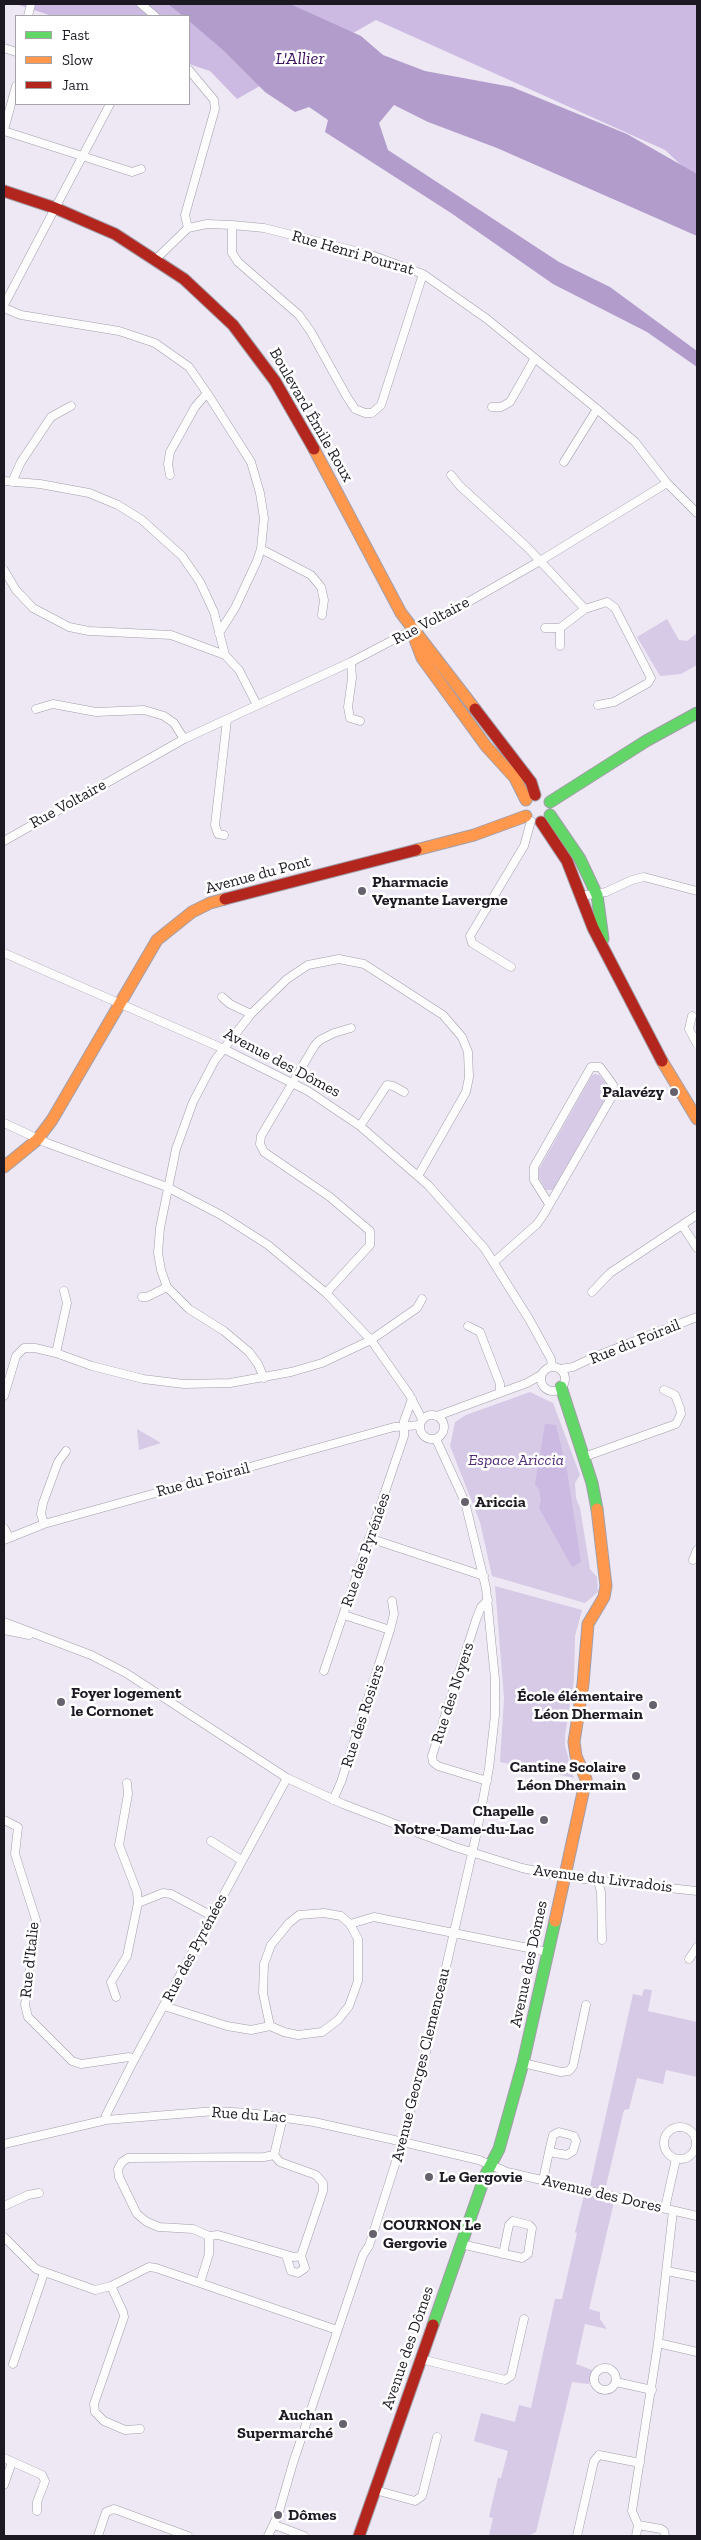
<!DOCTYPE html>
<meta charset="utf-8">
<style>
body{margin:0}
#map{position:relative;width:701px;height:2540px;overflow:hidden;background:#ede8f4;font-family:"Zilla Slab",serif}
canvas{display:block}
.frame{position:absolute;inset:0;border:5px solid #1d1923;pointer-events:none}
.legend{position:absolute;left:15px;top:15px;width:175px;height:90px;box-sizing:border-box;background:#fff;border:1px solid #a5a3a7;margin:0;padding:6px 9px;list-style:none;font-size:15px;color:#1d1923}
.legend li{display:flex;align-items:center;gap:10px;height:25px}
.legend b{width:25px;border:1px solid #a5a3a7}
</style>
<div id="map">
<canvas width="701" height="2540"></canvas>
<div class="frame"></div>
<ul class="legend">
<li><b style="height:6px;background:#63d668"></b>Fast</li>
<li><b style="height:6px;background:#ff974d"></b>Slow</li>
<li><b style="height:6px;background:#b3261e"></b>Jam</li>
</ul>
</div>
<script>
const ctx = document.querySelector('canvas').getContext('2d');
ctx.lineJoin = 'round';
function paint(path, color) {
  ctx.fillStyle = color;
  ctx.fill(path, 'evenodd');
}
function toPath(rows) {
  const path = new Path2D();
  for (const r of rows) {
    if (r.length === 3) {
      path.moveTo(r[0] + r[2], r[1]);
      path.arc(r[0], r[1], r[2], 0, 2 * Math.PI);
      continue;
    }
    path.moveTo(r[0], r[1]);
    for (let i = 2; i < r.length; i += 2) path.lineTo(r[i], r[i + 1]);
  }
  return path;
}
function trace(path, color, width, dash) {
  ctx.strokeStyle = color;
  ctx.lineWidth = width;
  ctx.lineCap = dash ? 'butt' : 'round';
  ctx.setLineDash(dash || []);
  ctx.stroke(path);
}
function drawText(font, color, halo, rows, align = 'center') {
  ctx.font = font + ' "Zilla Slab",serif';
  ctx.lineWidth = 5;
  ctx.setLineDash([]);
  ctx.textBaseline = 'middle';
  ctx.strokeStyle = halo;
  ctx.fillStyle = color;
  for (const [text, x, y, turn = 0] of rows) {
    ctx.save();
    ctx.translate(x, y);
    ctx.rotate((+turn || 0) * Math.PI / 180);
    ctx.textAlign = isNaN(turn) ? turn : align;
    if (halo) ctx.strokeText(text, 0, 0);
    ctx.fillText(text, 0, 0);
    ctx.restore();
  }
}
paint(toPath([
 [667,619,679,640,687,641,697,633,697,665,681,674,660,676,637,637],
 [595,1074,599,1075,608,1086,607,1096,553,1190,546,1190,539,1178,539,1169,592,1075],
 [530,1392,553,1403,580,1475,575,1483,576,1498,580,1508,590,1569,597,1577,598,1592,585,1603,492,1576,480,1522,450,1446,455,1422,466,1415],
 [137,1429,161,1443,139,1450],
 [495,1586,582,1610,575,1636,574,1680,565,1736,565,1746,574,1778,500,1762,504,1698],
 [644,1989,652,1990,648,2011,697,2022,697,2077,666,2070,663,2084,637,2078,629,2109,624,2110,605,2190,590,2186,633,1994,642,1996],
 [584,2195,614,2202,589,2309,600,2312,600,2319,607,2329,585,2324,576,2364,592,2370,589,2384,572,2382,536,2532,528,2536,489,2536,493,2518,489,2517,498,2478,501,2478,508,2451,474,2441,481,2413,515,2422,519,2405,531,2408,555,2299,562,2299,577,2233,575,2232]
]), '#d6cae6');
paint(toPath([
 [16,4,697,4,697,180,665,150,376,20,237,99,210,71,189,64,189,16,52,16],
 [545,1424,556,1425,567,1470,581,1562,572,1567,539,1508,541,1500,539,1490,535,1484]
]), '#ccbae3');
paint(toPath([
 [168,4,290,4,361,36,383,55,425,71,512,87,627,134,697,174,697,236,497,148,428,122,394,105,379,123,388,150,559,262,610,287,697,351,697,367,647,332,553,284,451,213,325,132,328,120,309,107,295,112,265,92,223,50,189,21,189,16,183,16]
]), '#b29ccb');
const street = toPath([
 [141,4,155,16],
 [28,16,31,4],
 [4,48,16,52],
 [4,130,16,86],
 [4,131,132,172,141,169],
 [232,225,232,253,238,262,299,315,311,332,347,397,355,409,365,413,372,413,381,405,423,274],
 [188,228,185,215,215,109,214,100,189,70],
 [156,259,188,228,207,224,232,225,264,228,371,255,423,274,487,319,597,409,635,442,667,483,697,513],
 [4,305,110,104],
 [4,308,21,315,119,331,155,343,189,367,207,393,251,462,260,493,264,518,261,549,257,561,235,608,219,633],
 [492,407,501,407,510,402,535,358],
 [564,462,597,409],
 [170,475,168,464,170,452,195,407,207,393],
 [451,475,460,486,527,547,585,609,607,602,615,608,651,678,648,683,614,702,598,705],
 [4,481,40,484,89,493,118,505,142,520,182,556,200,582,214,612,225,655],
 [12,482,21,462,51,417,71,406],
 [261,549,311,575,321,587,324,600,322,615],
 [4,570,16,590,33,608,69,627,89,631,171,635,225,655,239,670,257,705],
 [545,628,560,628,585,609],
 [560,646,560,628],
 [351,662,352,678,348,707,350,718,360,721],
 [36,709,53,704,96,712,144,710,164,716,174,723,184,739],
 [224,835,218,834,215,825,227,720],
 [4,841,184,739,351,662,412,630,435,621,540,561,667,483],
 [581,896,606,892,632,880,644,877,697,891],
 [4,953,224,1049,308,1091,360,1126,428,1185,485,1249,529,1319,551,1359,552,1367],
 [511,967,472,943,470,936,524,846,531,821],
 [222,997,230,1004,251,1014],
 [692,1016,689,1029,697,1044],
 [4,1123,47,1143,167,1187,221,1215,268,1245,326,1293,371,1340,409,1394,422,1419],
 [360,1126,387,1085,393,1086,404,1092],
 [682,1225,697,1248],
 [494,1262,537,1224,544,1214,611,1098,613,1085,600,1067,591,1067,534,1167,534,1180,549,1204],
 [592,1292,610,1273,697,1215],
 [326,1293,370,1245,370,1231,330,1197,264,1152,260,1144,261,1136,315,1045,320,1040,334,1033,351,1028],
 [142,1297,147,1297,167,1287],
 [468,1326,480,1332,500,1384,500,1393],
 [56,1353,67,1303,64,1291],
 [553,1379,12],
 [560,1369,573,1367,594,1357,697,1317],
 [264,1378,258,1364,249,1352,224,1331,189,1309,167,1287,161,1270,158,1253,160,1228,176,1149,193,1102,215,1060,251,1014,287,979,308,965,339,959,364,964,443,1015,462,1037,468,1052,469,1077,466,1092,418,1176],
 [4,1396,16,1356,24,1348,35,1348,56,1353,92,1366,143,1379,184,1384,230,1383,291,1372,322,1363,371,1340,417,1308,422,1299],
 [432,1427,12],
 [437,1416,527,1383,541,1375],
 [584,1457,676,1424,681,1414,680,1408,675,1395,664,1390],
 [44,1524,41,1514,43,1503,58,1462,66,1451],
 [4,1528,9,1537],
 [369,1538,484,1576],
 [4,1540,44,1524,394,1427,420,1425],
 [693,1560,697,1550],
 [4,1622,91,1655,126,1673,287,1778,343,1804,455,1847,522,1868,565,1877,697,1891],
 [4,1630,29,1635],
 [390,1630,394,1614,392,1601],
 [324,1671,404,1436,404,1421,412,1399],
 [487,1781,438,1766,433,1762,432,1756,476,1620,481,1607,488,1600],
 [333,1800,341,1782,390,1630,344,1615],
 [4,1820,18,1827,15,1854,36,1920,25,2005,28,2017,72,2061,81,2064,129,2057,134,2060],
 [211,1841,241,1860],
 [598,1881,601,1892,602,1940],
 [138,1903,163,1893,171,1894,212,1916],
 [324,1913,341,1916,350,1924,358,1939,358,1981,349,2006,338,2020,322,2032,298,2035,284,2032,270,2026,263,1993,264,1964,271,1945,289,1923,299,1915,324,1913],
 [350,1924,374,1917,548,1952],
 [689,1959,697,1947],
 [116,1997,111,1982,127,1956,138,1903,137,1892,119,1845,128,1794,127,1783],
 [164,2006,227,2026,251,2030,270,2026],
 [523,2063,561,2072,569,2071,573,2066,586,2005],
 [106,2120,106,2115,134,2060,287,1778],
 [680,2143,16],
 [4,2144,106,2120,215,2111,249,2113,314,2122,390,2139,479,2160,507,2172,697,2216],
 [274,2155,283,2117],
 [543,2180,549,2152,553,2135,559,2132,574,2136,576,2141,573,2151,567,2155,549,2152],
 [4,2206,28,2195,39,2193],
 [665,2208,676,2159],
 [209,2236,218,2235,294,2257,301,2256,323,2191,323,2183,316,2175,280,2162,274,2155],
 [4,2237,36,2269,95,2290,111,2286,149,2267,156,2268,337,2330],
 [461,2244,522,2258,528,2254,532,2228,529,2225,513,2221,509,2225,503,2254],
 [286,2255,291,2271,298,2273,305,2268,301,2256],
 [667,2271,697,2277],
 [200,2283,209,2254,209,2236,193,2229,159,2227,147,2222,137,2214,119,2177,118,2169,122,2162,128,2158,264,2157,274,2155],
 [111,2286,123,2312,124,2317,94,2404,95,2412,104,2421,125,2430,140,2429],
 [658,2343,697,2352],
 [421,2359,505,2380,511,2376,524,2319],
 [13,2364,44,2273],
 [605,2379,11],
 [616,2382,652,2390],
 [4,2458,42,2475,45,2481,37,2502,37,2511],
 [4,2485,12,2462],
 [375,2490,415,2501,422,2496,437,2437],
 [275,2525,304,2536],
 [638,2525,661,2529,664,2531,665,2536],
 [98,2536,106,2512,114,2509,188,2536],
 [268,2536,278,2515,293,2463,363,2255,369,2246,399,2152,430,2037,476,1836,489,1768,495,1715,495,1679,486,1588,465,1502,436,1439],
 [577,2536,594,2461,599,2455,640,2463],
 [636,2536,638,2525,632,2511,658,2343,673,2211]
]);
const fast = toPath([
 [550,802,646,741,697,713],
 [550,815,580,859,597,895,603,939],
 [561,1387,592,1483,597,1509],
 [433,2325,485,2176,499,2149,523,2063,555,1921]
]);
const slow = toPath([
 [314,449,401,613,475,709],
 [413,634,422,658,486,746,515,778,526,800],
 [416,850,474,835,526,816],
 [662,1061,697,1119],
 [4,1167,37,1140,52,1120,157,940,192,912,210,903,225,899],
 [555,1921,586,1779,576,1756,574,1742,583,1684,588,1624,604,1597,606,1586,597,1509]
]);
const jam = toPath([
 [4,191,55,208,115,234,184,279,233,325,275,381,314,449],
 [475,709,531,782,535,795],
 [541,822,567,861,593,928,662,1061],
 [225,899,416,850],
 [359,2536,433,2325]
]);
trace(street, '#a29ea9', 9);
trace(fast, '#a29ea9', 13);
trace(slow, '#a29ea9', 13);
trace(jam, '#a29ea9', 13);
trace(street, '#fcfcfd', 8);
trace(fast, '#63d668', 11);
trace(slow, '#ff974d', 11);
trace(jam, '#b3261e', 11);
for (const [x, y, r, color] of [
 [362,891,5,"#66616c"],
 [674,1092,5,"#66616c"],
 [465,1502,5,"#66616c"],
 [61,1702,5,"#66616c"],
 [653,1705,5,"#66616c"],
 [636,1776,5,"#66616c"],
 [544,1820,5,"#66616c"],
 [429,2177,5,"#66616c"],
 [373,2234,5,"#66616c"],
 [343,2424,5,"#66616c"],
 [278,2515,5,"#66616c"]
]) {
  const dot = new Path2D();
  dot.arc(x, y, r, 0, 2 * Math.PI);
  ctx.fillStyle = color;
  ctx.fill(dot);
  trace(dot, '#fff', 2);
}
drawText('16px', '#1d1923', '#fff', [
 ["Rue Henri Pourrat",353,253,16],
 ["Boulevard Émile Roux",311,415,60],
 ["Rue Voltaire",431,621,-28],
 ["Rue Voltaire",68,804,-29],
 ["Avenue du Pont",258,875,-15],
 ["Avenue des Dômes",282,1063,28],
 ["Rue du Foirail",635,1342,-22],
 ["Rue du Foirail",203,1480,-15],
 ["Rue des Pyrénées",366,1550,-71],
 ["Rue des Noyers",453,1693,-72],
 ["Rue des Rosiers",363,1716,-72],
 ["Avenue du Livradois",603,1879,7],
 ["Rue des Pyrénées",195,1948,-62],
 ["Rue d'Italie",30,1960,-84],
 ["Avenue des Dômes",529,1964,-78],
 ["Avenue Georges Clemenceau",421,2065,-76],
 ["Rue du Lac",249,2115,4],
 ["Avenue des Dores",602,2194,13],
 ["Avenue des Dômes",408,2348,-71]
]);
drawText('bold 16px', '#1d1923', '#fff', [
 ["Pharmacie",372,882],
 ["Veynante Lavergne",372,900],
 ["Palavézy",664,1092,"right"],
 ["Ariccia",475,1502],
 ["Foyer logement",71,1693],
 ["le Cornonet",71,1711],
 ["École élémentaire",643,1696,"right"],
 ["Léon Dhermain",643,1714,"right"],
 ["Cantine Scolaire",626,1767,"right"],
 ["Léon Dhermain",626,1785,"right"],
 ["Chapelle",534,1811,"right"],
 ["Notre-Dame-du-Lac",534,1829,"right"],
 ["Le Gergovie",439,2177],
 ["COURNON Le",383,2225],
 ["Gergovie",383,2243],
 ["Auchan",333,2415,"right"],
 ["Supermarché",333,2433,"right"],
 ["Dômes",288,2515]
], 'left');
drawText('italic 16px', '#512a76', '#fff', [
 ["Espace Ariccia",516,1460]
]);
drawText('italic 18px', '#3c125e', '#fff', [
 ["L'Allier",300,59]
]);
</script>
